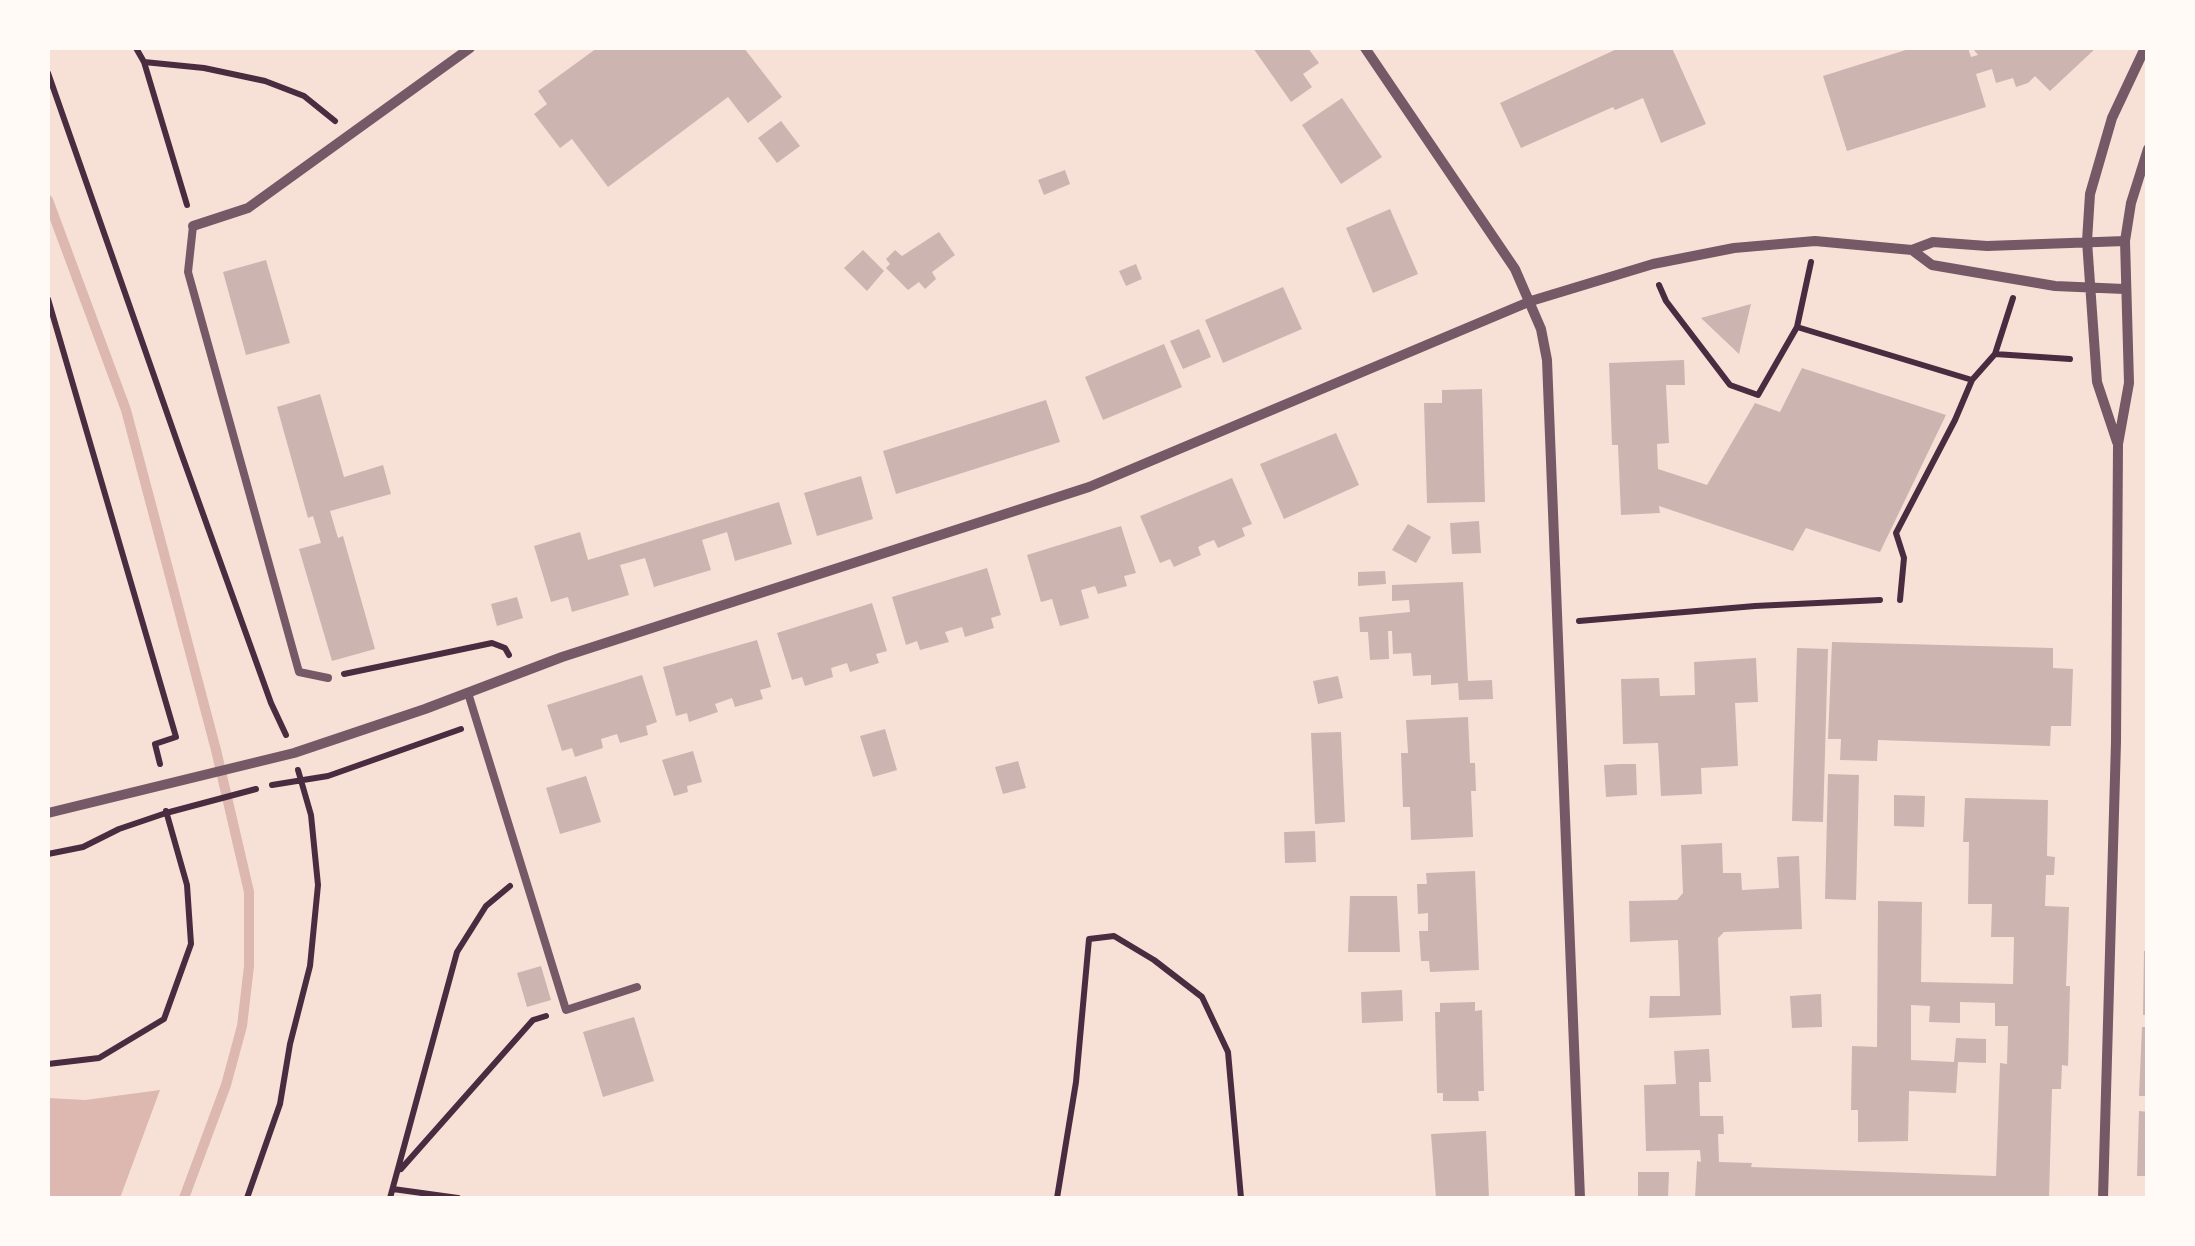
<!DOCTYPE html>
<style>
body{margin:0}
#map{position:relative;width:2195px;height:1246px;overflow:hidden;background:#f7e1d7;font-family:Montserrat,sans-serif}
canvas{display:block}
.frame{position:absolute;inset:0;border:50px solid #fffaf5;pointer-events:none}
</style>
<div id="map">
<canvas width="2195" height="1246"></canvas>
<div class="frame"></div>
</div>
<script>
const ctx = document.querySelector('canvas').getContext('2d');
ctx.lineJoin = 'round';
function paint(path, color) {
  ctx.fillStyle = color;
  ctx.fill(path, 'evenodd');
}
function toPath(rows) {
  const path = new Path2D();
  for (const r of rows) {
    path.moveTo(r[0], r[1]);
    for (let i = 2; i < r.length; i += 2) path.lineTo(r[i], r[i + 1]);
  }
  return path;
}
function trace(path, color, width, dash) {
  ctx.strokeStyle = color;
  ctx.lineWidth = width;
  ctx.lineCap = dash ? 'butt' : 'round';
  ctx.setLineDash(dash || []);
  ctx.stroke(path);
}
paint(toPath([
 [160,1090,120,1198,48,1198,48,1098,85,1100]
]), '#dcb8b0');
trace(toPath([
 [48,200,126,410,216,750,249,892,249,966,242,1026,226,1085,184,1198]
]), '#dcb8b0', 10);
paint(toPath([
 [597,48,744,48,782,97,748,123,728,97,608,187,572,139,560,148,534,114,547,104,538,91],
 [1253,48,1308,48,1319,63,1303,74,1312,87,1291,102],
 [1619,48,1672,48,1706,124,1661,143,1643,98,1615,110,1613,107,1521,148,1500,103],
 [1912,48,1968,48,1971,57,1978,55,1974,50,1976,48,2096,48,2050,91,2035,76,2028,83,2016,87,2013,78,1996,83,1992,69,1976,74,1986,107,1847,151,1823,76],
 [1342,98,1382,157,1341,184,1302,125],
 [781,121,800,146,777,163,758,138],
 [1065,170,1070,184,1044,195,1038,180],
 [1390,209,1418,274,1373,293,1346,228],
 [939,232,955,255,932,272,936,279,925,289,919,282,908,290,886,268,890,264,886,259,895,250,902,256],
 [863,250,884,271,867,291,844,268],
 [266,260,290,343,246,355,223,272],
 [1136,264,1142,279,1126,286,1119,271],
 [1283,287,1302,329,1223,363,1205,320],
 [1751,304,1739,354,1701,318],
 [1199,329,1211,357,1183,369,1170,341],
 [1164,344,1182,387,1103,420,1085,377],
 [1684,360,1685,385,1666,385,1669,443,1657,444,1658,469,1707,485,1755,403,1780,412,1802,368,1946,415,1880,552,1806,528,1793,551,1659,506,1660,513,1621,515,1618,445,1612,445,1609,363],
 [1482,389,1485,502,1427,503,1424,403,1442,403,1442,390],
 [320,394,344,477,383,465,391,494,330,511,338,538,343,536,375,649,332,661,299,549,321,543,313,516,308,518,277,407],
 [1046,400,1060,442,896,494,883,451],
 [1336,433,1359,485,1284,519,1260,464],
 [861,476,873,519,817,536,804,493],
 [1232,478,1252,524,1242,528,1245,536,1218,548,1214,540,1206,543,1198,547,1201,555,1174,567,1170,559,1160,563,1140,516],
 [779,502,792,544,735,561,727,532,702,540,711,570,654,587,645,558,620,565,629,595,572,612,568,597,551,602,534,546,580,532,588,560],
 [1479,521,1481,553,1452,554,1450,523],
 [1408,524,1431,537,1416,563,1392,550],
 [1121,526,1136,573,1124,576,1127,586,1098,594,1095,586,1081,590,1089,618,1060,626,1052,599,1041,602,1027,555],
 [987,568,1001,615,991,618,994,628,965,637,962,627,945,632,949,642,920,650,917,641,906,645,892,597],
 [1385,571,1386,584,1358,586,1358,572],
 [1463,582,1468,681,1492,680,1493,699,1459,700,1458,683,1431,685,1431,675,1413,676,1411,653,1393,654,1392,631,1388,631,1389,659,1370,660,1368,632,1360,632,1359,617,1410,612,1409,600,1392,601,1392,585],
 [517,597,523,618,497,626,491,604],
 [872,603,887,651,876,654,879,663,850,672,847,663,831,668,833,677,805,686,802,677,792,680,777,633],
 [757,640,771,687,760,690,763,699,735,707,732,698,715,704,718,712,689,722,687,713,676,716,663,667],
 [1832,642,2053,648,2053,668,2073,669,2071,726,2051,726,2050,746,1878,740,1877,761,1840,760,1841,739,1828,739],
 [1797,648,1828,649,1823,822,1792,821],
 [1756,658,1758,702,1735,703,1738,766,1701,768,1702,794,1661,796,1658,743,1623,744,1621,679,1659,678,1660,696,1695,695,1694,662],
 [642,675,657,722,646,726,648,735,620,743,617,734,601,739,603,748,575,757,572,748,562,751,547,705],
 [1338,676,1343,698,1318,704,1313,681],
 [1468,717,1470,763,1475,763,1476,791,1471,791,1473,837,1411,840,1410,807,1403,807,1401,753,1408,753,1406,720],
 [885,729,897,770,873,777,860,736],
 [1341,732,1345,822,1315,824,1311,733],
 [693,751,702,782,687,786,688,792,674,796,662,760],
 [1018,761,1026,788,1003,794,995,767],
 [1620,764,1636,764,1637,795,1606,797,1604,765],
 [1828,774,1859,775,1856,900,1825,899],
 [586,776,601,822,560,834,546,788],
 [1894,795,1925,796,1924,827,1894,826],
 [1965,798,2048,800,2047,856,2055,857,2054,875,2046,875,2045,906,2069,907,2066,986,2070,986,2068,1066,2062,1065,2061,1089,2052,1089,2049,1198,1695,1198,1697,1161,1701,1162,1700,1150,1646,1151,1644,1085,1676,1084,1674,1051,1709,1049,1711,1082,1699,1082,1700,1116,1723,1116,1724,1134,1718,1134,1719,1162,1752,1163,1751,1167,1996,1176,2000,1063,2007,1064,2008,1026,1995,1026,1995,1003,1960,1002,1960,1023,1929,1022,1930,1006,1911,1005,1911,1060,1954,1062,1956,1038,1986,1039,1986,1063,1958,1062,1956,1093,1909,1091,1908,1141,1858,1142,1858,1110,1851,1110,1852,1046,1877,1047,1878,901,1922,902,1921,982,2013,984,2014,937,1991,937,1992,904,1968,904,1969,842,1963,842],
 [1315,831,1316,862,1285,863,1284,832],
 [1722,843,1723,873,1741,873,1742,890,1779,888,1777,857,1799,856,1802,929,1724,932,1718,938,1721,1015,1649,1018,1650,996,1680,996,1678,940,1630,942,1629,901,1677,900,1683,893,1681,845],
 [1475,871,1479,970,1430,972,1429,961,1421,961,1419,931,1428,931,1428,913,1418,914,1417,884,1427,884,1426,873],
 [1350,896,1397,896,1400,952,1348,952],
 [2144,951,2148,951,2148,1015,2143,1015],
 [541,966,551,1000,527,1007,517,973],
 [1402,990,1403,1021,1362,1023,1361,992],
 [1821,994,1822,1027,1792,1028,1790,996],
 [1475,1002,1475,1011,1482,1010,1484,1091,1478,1091,1479,1101,1443,1101,1443,1093,1437,1093,1435,1012,1440,1012,1440,1003],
 [634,1017,654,1081,603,1097,583,1032],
 [2142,1027,2148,1027,2148,1096,2139,1096],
 [2139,1111,2148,1112,2148,1176,2137,1176],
 [1486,1131,1489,1198,1436,1198,1431,1134],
 [1638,1172,1669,1172,1668,1198,1638,1198]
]), '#ccb4b1');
trace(toPath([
 [136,48,144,62,187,205],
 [144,62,204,68,265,81,304,96,335,121],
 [48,73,180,450,271,703,286,735],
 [1811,262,1797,327,1972,380],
 [1659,285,1666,301,1730,385,1758,395,1797,327],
 [48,299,176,737,155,744,160,764],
 [1995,354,2070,359],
 [1900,600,1904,558,1896,533,1955,420,1972,380,1995,354,2013,298],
 [1579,621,1755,606,1880,600],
 [344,674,492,643,505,648,509,655],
 [272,785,328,776,461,729],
 [48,854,83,847,119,829,166,813,256,789],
 [48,1064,99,1058,164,1019,191,944,187,885,166,811],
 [401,1169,533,1020,546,1016],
 [393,1189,458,1198],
 [247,1198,280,1104,290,1044,310,966,318,885,311,815,298,770],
 [390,1198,457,952,486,906,510,886],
 [1057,1198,1076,1082,1089,939,1114,936,1154,960,1202,997,1228,1052,1241,1198]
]), '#4a2c40', 6);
trace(toPath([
 [193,226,188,272,299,672,328,678],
 [468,693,566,1010,637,987]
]), '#755966', 8);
trace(toPath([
 [1365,48,1515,269,1541,329,1547,360,1580,1198],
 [193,226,248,208,470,48],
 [1912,250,1932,265,2055,286,2124,289],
 [2117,442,2097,382,2087,241,2090,194,2112,118,2145,48],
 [48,813,294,753,425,709,562,657,1089,487,1531,301,1653,264,1734,248,1815,241,1912,250,1933,242,1987,246,2125,241],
 [2103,1198,2116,742,2118,444,2129,383,2125,241,2131,203,2148,149]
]), '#755966', 10);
</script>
